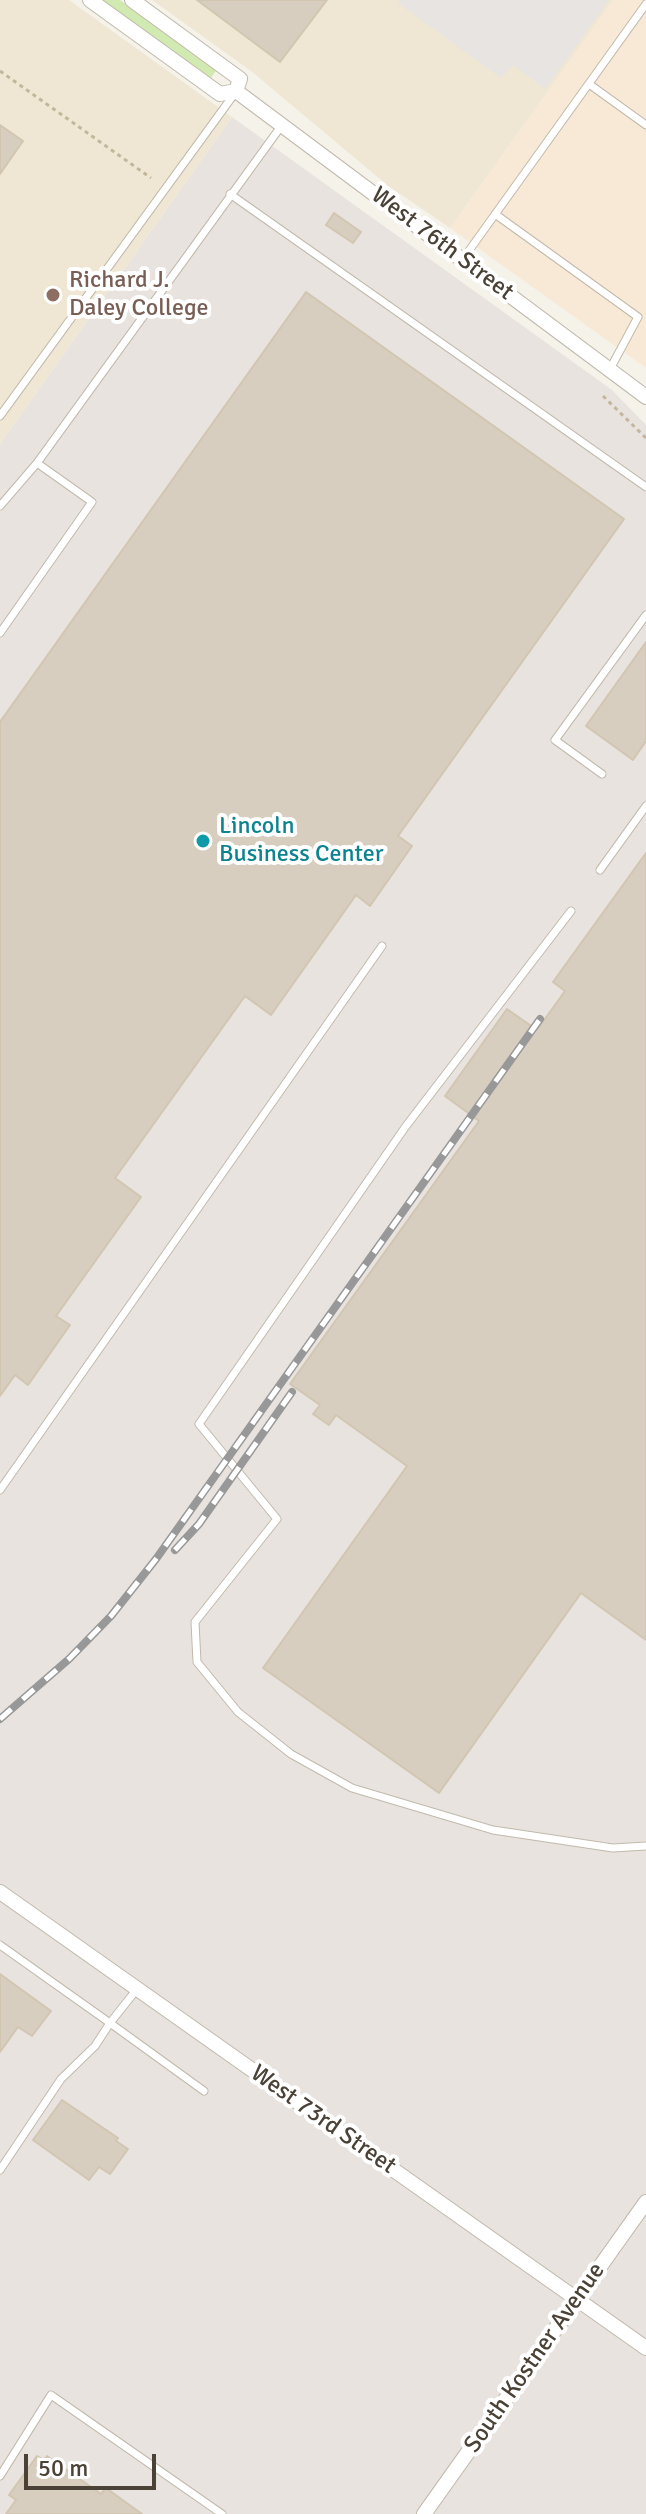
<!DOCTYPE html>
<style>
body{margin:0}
#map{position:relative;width:646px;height:2514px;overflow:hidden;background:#f5f2ea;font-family:Signika,sans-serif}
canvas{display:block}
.scale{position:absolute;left:24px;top:2454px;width:132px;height:36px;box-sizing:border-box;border:4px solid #4a4237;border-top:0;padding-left:10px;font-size:24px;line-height:28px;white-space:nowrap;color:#4a4237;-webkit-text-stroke:6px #fff;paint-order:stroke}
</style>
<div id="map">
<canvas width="646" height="2514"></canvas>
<div class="scale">50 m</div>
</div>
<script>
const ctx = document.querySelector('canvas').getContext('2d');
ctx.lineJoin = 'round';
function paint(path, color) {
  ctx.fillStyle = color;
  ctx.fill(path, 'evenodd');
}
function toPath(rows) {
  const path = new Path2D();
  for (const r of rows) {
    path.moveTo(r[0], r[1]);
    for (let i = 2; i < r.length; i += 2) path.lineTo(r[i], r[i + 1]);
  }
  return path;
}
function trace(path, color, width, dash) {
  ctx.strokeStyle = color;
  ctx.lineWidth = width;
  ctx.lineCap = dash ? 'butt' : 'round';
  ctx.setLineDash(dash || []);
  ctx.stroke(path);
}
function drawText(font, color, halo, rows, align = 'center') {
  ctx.font = font + ' Signika,sans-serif';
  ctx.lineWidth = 8;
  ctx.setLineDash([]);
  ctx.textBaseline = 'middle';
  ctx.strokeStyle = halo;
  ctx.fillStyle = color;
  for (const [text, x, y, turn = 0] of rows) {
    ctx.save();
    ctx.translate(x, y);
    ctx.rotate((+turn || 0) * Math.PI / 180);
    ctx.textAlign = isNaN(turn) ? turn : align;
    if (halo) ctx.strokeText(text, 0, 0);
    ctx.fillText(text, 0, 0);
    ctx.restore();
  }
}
paint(toPath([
 [613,0,646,0,646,368,450,228]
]), '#f7e9d5');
paint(toPath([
 [232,117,612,390,646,425,646,2514,0,2514,0,444]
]), '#e8e3de');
paint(toPath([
 [0,0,69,0,232,117,0,444],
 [152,0,613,0,450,228,387,185,251,71]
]), '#efe7d3');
paint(toPath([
 [102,0,120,0,217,69,211,78]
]), '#d1eab2');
paint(toPath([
 [399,0,609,0,545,89,513,65,501,78,398,3]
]), '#e7e4e1');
const building = toPath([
 [197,0,327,0,280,62,197,0],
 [0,125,23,141,0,174,0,125],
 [334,213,361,232,353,243,326,225,334,213],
 [306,292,624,519,398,836,412,846,370,906,356,895,271,1015,245,996,115,1178,141,1197,56,1316,70,1325,28,1385,15,1375,0,1396,0,722,306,292],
 [646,642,646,741,633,760,586,726,646,642],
 [646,853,646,1640,581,1593,439,1793,263,1668,407,1466,336,1415,329,1425,313,1414,320,1405,290,1384,479,1121,445,1096,507,1009,537,1030,565,991,553,982,646,853],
 [0,1974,51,2011,32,2036,18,2027,0,2052,0,1974],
 [62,2100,118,2138,116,2141,128,2149,110,2174,99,2167,89,2180,33,2140,62,2100],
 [37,2456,44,2460,47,2456,101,2494,106,2488,142,2514,6,2514,16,2500,9,2495,37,2456]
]);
paint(building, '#d7cebf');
trace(building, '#d2c6b1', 2);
const lane = toPath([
 [589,84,646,125],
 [230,194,646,487],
 [495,214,638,317,610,369],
 [463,259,646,4],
 [0,416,235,93],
 [0,506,37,463],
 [0,633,92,502,37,463,282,125],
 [602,774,555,740,646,615],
 [600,870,646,806],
 [571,911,406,1126,199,1424,277,1519,195,1622,197,1662,238,1712,291,1754,352,1788,493,1830,613,1848,646,1846],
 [0,1490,382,946],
 [0,1945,110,2023,95,2046,61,2079,0,2170],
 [137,1989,110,2023,204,2091],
 [0,2476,51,2395,222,2514]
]);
const street = toPath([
 [90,0,220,94,236,91,646,397],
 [132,0,240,79,236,91],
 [0,1892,646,2348],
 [424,2514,646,2202]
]);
trace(lane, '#c1baac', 9);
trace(street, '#c1baac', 16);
trace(toPath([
 [0,71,151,178],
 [603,396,646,438]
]), '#c3b69c', 3, [4, 4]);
trace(lane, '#fff', 7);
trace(street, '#fff', 14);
const rail = toPath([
 [175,1550,199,1524,292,1392],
 [0,1719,69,1659,111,1616,156,1559,540,1019]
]);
trace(rail, '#989898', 8);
trace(rail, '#fff', 5, [15]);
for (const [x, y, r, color] of [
 [53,295,8,"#8d6e63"],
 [203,841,8,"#0f9aa8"]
]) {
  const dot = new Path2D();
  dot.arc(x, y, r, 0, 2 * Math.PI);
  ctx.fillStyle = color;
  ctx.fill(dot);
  trace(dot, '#fff', 3);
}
drawText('24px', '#4a4237', '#fff', [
 ["West 76th Street",442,244,37],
 ["West 73rd Street",323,2120,35],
 ["South Kostner Avenue",535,2358,-55]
]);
drawText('24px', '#785e54', '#fff', [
 ["Richard J.",69,281],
 ["Daley College",69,309]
], 'left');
drawText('24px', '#0d838f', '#fff', [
 ["Lincoln",219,827],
 ["Business Center",219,855]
], 'left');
</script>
